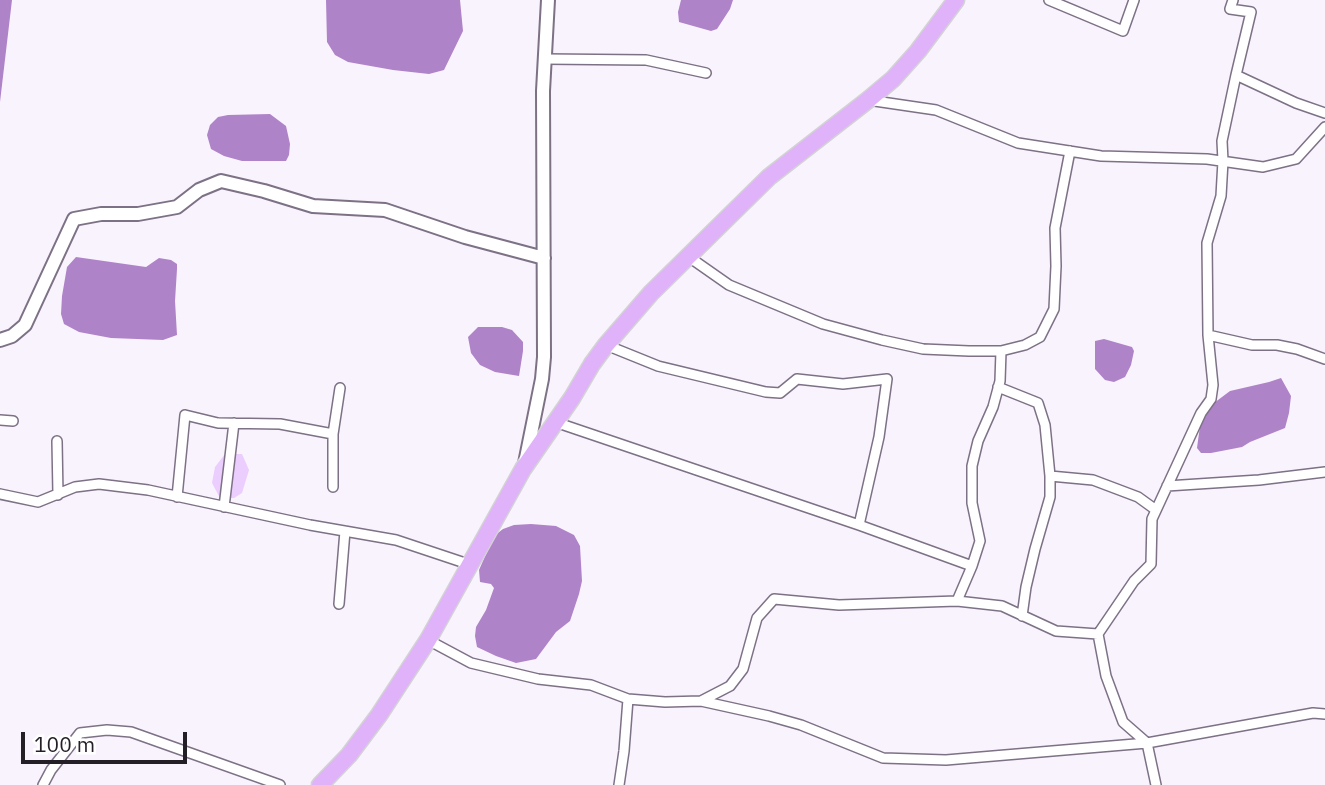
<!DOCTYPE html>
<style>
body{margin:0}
#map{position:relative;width:1325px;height:785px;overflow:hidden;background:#f9f3fd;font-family:"IBM Plex Sans",sans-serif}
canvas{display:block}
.scale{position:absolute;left:21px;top:732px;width:166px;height:32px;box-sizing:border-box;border:4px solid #241f27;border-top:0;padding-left:9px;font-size:21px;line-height:24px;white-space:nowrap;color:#241f27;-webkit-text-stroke:5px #fff;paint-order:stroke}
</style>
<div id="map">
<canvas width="1325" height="785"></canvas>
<div class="scale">100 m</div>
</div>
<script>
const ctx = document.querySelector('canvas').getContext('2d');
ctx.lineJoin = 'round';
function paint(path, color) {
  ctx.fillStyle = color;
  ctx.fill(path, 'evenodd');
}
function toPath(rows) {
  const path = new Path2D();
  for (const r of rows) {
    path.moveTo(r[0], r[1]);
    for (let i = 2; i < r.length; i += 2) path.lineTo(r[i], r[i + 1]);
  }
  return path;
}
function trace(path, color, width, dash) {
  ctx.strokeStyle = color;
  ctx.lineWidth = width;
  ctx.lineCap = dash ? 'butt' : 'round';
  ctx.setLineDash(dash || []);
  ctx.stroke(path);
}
paint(toPath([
 [225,454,242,454,249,470,242,493,234,498,220,498,212,483,215,467]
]), '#ebcdfe');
paint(toPath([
 [0,0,12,0,0,102],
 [326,0,460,0,463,31,444,70,429,74,393,70,348,62,335,55,327,42],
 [681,0,733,0,730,9,717,29,711,31,679,22,678,12],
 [270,114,286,126,290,144,289,155,286,161,242,161,224,156,211,149,207,135,210,125,218,117,228,115],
 [76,257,146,267,159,258,171,260,177,264,177,269,175,301,177,335,163,340,111,338,79,332,64,324,61,314,62,296,67,267],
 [478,327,502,327,512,330,523,342,523,351,519,376,495,372,480,365,471,353,468,337],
 [1104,339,1132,347,1134,351,1131,365,1125,377,1114,382,1105,380,1095,369,1095,341],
 [1281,378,1291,396,1289,413,1285,428,1250,442,1242,447,1211,453,1201,453,1197,448,1200,426,1205,414,1214,403,1230,391,1269,382],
 [531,524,556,526,574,535,580,546,582,581,579,594,570,621,556,632,536,659,516,663,496,656,477,647,475,636,476,627,486,610,494,588,491,584,480,582,479,570,494,536,503,529,514,525]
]), '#af83c8');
const street = toPath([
 [1049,0,1123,31,1134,0],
 [1233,0,1230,9,1251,12,1236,75],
 [545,59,646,60,706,73],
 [868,100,936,110,1018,143,1101,156,1207,159,1263,167,1296,159,1325,127],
 [689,257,729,285,823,324,882,340,923,349,969,351,1001,351,1025,345,1040,337,1054,309,1056,266,1055,228,1070,151],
 [1208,335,1252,345,1277,345,1297,349,1325,359],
 [606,345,658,366,766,392,780,393,797,379,843,384,887,379,879,437,859,525],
 [998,387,1038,403,1045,425,1050,476,1050,497,1035,549,1026,587,1022,616],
 [0,420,13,421],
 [555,422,859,525,972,566,957,601],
 [57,441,58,495],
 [1050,476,1093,480,1138,497,1156,510],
 [1167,486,1259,480,1325,472],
 [333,487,333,434,340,388],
 [0,494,38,502,75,487,99,484,148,490,310,525,396,540,471,565],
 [177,497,185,415,218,423,280,424,333,434],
 [224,507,234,423],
 [972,566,980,541,972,503,972,466,978,441,993,407,1000,381,1001,351],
 [339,604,345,531],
 [1098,634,1134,581,1151,564,1152,519,1201,413,1211,399,1213,385,1208,335,1207,243,1221,196,1223,161,1222,141,1236,75,1296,103,1325,113],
 [428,640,471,663,538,679,591,685,628,699,665,702,701,701,730,686,743,669,757,618,774,599,839,605,957,601,1002,606,1056,631,1098,634,1106,676,1123,722,1147,743,1156,785],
 [701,701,769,716,801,725,883,758,946,760,1147,743,1313,713,1325,714],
 [43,785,51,770,80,733,107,730,131,732,280,785],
 [619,785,624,751,628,699]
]);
const secondary = toPath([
 [0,340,12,336,25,325,74,219,101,214,138,214,177,207,199,190,221,181,264,191,313,206,385,210,465,237,544,258],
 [525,463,542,379,544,357,543,91,548,0]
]);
const highway = toPath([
 [320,785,349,755,379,715,428,640,523,469,572,398,592,364,606,345,651,293,769,177,868,100,893,79,918,51,956,0]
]);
trace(street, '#7d7185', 12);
trace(secondary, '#7d7185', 16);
trace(highway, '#d3d2d4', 19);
trace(street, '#fff', 9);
trace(secondary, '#fff', 12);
trace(highway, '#dfb2fa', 16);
</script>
